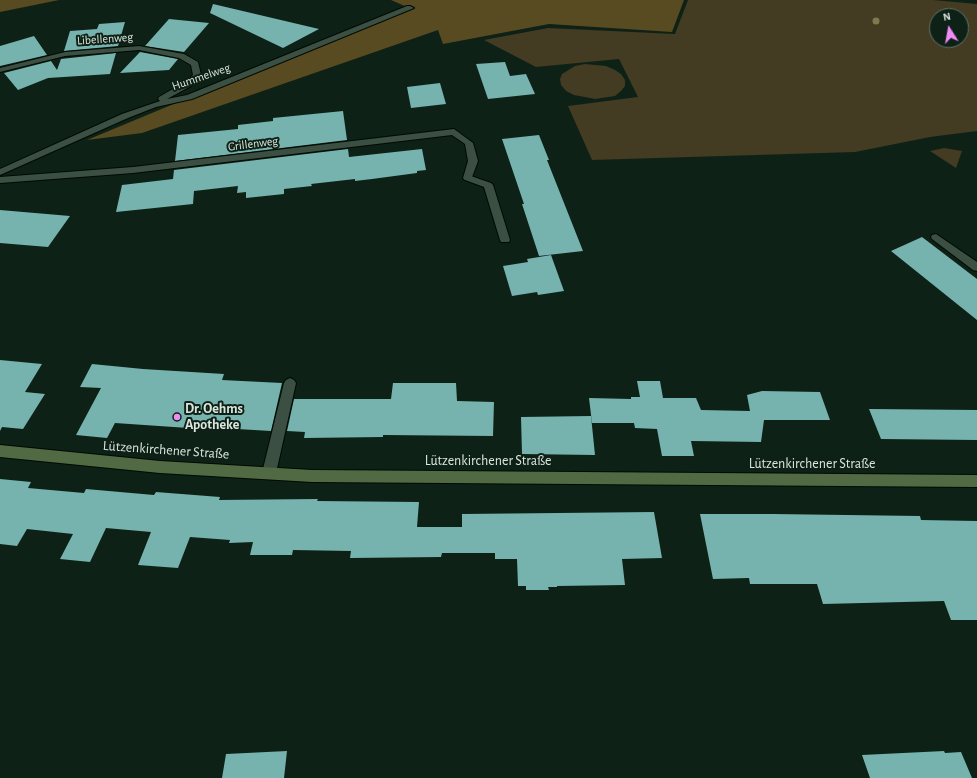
<!DOCTYPE html>
<meta charset="utf-8">
<style>
body{margin:0}
#map{position:relative;width:977px;height:778px;overflow:hidden;background:#0e2116;font-family:"Alegreya Sans",sans-serif}
canvas{display:block}
.north{position:absolute;left:929px;top:8px;width:40px;height:40px;box-sizing:border-box;background:#0e2116;border:1px solid #607066;border-radius:50%;rotate:349deg;font-size:11px;font-weight:700;line-height:16px;text-align:center;color:#dbe6df}
.north::after{content:'';display:block;margin:auto;width:14px;height:18px;background:#ef8bf7;clip-path:polygon(50% 0,100% 100%,50% 72%,0 100%)}
</style>
<div id="map">
<canvas width="977" height="778"></canvas>
<div class="north">N</div>
</div>
<script>
const ctx = document.querySelector('canvas').getContext('2d');
ctx.lineJoin = 'round';
function paint(path, color) {
  ctx.fillStyle = color;
  ctx.fill(path, 'evenodd');
}
function toPath(rows) {
  const path = new Path2D();
  for (const r of rows) {
    path.moveTo(r[0], r[1]);
    for (let i = 2; i < r.length; i += 2) path.lineTo(r[i], r[i + 1]);
  }
  return path;
}
function trace(path, color, width, dash) {
  ctx.strokeStyle = color;
  ctx.lineWidth = width;
  ctx.lineCap = dash ? 'butt' : 'round';
  ctx.setLineDash(dash || []);
  ctx.stroke(path);
}
function drawText(font, color, halo, rows, align = 'center') {
  ctx.font = font + ' "Alegreya Sans",sans-serif';
  ctx.lineWidth = 4;
  ctx.setLineDash([]);
  ctx.textBaseline = 'middle';
  ctx.strokeStyle = halo;
  ctx.fillStyle = color;
  for (const [text, x, y, turn = 0] of rows) {
    ctx.save();
    ctx.translate(x, y);
    ctx.rotate((+turn || 0) * Math.PI / 180);
    ctx.textAlign = isNaN(turn) ? turn : align;
    if (halo) ctx.strokeText(text, 0, 0);
    ctx.fillText(text, 0, 0);
    ctx.restore();
  }
}
paint(toPath([
 [688,0,933,0,977,4,977,131,930,137,855,152,592,160,568,106,638,97,619,59,536,67,484,40,548,28,675,34],
 [937,16,961,16,961,40,937,40],
 [585,64,606,66,615,70,621,74,625,80,625,86,621,91,615,96,595,99,574,95,566,91,561,85,560,79,562,74,575,66],
 [944,148,962,151,956,168,930,151]
]), '#433b22');
paint(toPath([
 [0,0,59,0,0,12],
 [391,0,684,0,672,32,549,24,443,44,438,30,142,133,87,140,407,7]
]), '#594b21');
paint(toPath([
 [213,4,319,29,283,48,210,13],
 [169,19,209,23,184,52,145,46],
 [125,22,118,46,64,51,70,31,97,29,99,24],
 [34,36,47,55,0,66,0,46],
 [140,52,178,59,169,70,120,73],
 [116,53,110,74,48,78,18,90,4,73,51,61,57,70,61,59],
 [505,62,510,76,526,74,535,94,488,99,476,64],
 [440,83,446,104,411,108,407,87],
 [343,111,347,140,175,161,178,135,238,129,238,125,273,121,273,118],
 [539,135,549,160,547,160,583,251,539,256,522,204,524,204,502,139],
 [348,149,349,157,422,149,426,170,417,171,417,173,372,179,355,181,355,179,311,184,312,186,284,189,284,194,246,198,246,192,237,193,238,186,194,191,193,204,116,212,122,185,173,179,174,170],
 [0,210,70,216,48,247,0,243],
 [922,237,977,279,977,320,891,251],
 [551,255,564,291,538,295,537,292,512,296,503,266,528,262,527,259],
 [0,360,42,364,25,392,45,394,23,429,2,427,0,431],
 [92,364,143,369,224,374,222,380,282,383,271,431,203,427,203,429,115,423,107,438,76,435,101,388,80,387],
 [637,381,660,381,663,398,696,398,701,410,750,411,747,395,762,391,820,392,830,420,764,420,761,442,691,441,694,456,662,456,657,429,635,428,634,423,592,423,589,398,631,399,631,397,640,397],
 [393,383,456,383,457,401,494,402,493,436,383,435,383,437,304,438,305,432,287,431,294,399,391,399],
 [869,409,977,410,977,440,881,439],
 [591,416,595,455,522,454,521,417],
 [0,479,31,482,28,488,84,493,86,489,154,495,156,492,220,497,219,500,318,499,317,501,419,502,417,527,462,527,462,514,654,512,662,558,622,559,625,585,557,586,557,587,548,587,549,590,526,590,526,586,518,586,517,559,495,559,495,553,442,553,441,557,350,558,351,551,293,550,292,555,250,555,253,542,229,543,230,540,190,537,178,568,138,565,151,532,106,528,90,562,60,559,73,534,27,529,17,546,0,544],
 [700,514,773,514,920,516,921,520,977,521,977,620,951,620,944,601,823,604,817,584,750,584,749,578,713,579],
 [287,751,284,778,222,778,226,754],
 [944,751,945,753,961,752,972,778,870,778,862,755]
]), '#76b2ae');
const service = toPath([
 [468,175,491,183,493,185,510,240,509,242,501,242,500,240,484,187,465,180,463,178,468,175],
 [936,234,977,262,977,271,973,270,932,239,931,237,932,235,936,234],
 [290,378,294,380,296,383,276,473,274,477,269,479,264,477,262,473,284,383,286,380,290,378]
]);
const minor = toPath([
 [407,6,410,6,414,8,192,99,156,107,128,118,0,175,0,169,122,114,160,101,158,99,159,97,185,82,193,75,191,65,179,58,139,50,65,56,0,72,0,68,65,52,139,46,184,54,198,62,201,75,200,77,191,86,167,99,187,95,407,6],
 [454,129,473,143,478,161,471,180,465,180,463,178,468,161,465,144,452,135,133,173,0,183,0,177,133,167,454,129]
]);
const secondary = toPath([
 [0,445,160,461,312,470,977,475,977,487,312,482,160,473,0,457,0,445]
]);
trace(service, '#000a03', 2);
trace(minor, '#000a03', 2);
trace(secondary, '#000a03', 2);
paint(service, '#3b4f43');
paint(minor, '#3b4f43');
paint(secondary, '#526a43');
ctx.fillStyle = '#7e7a4f';
for (const [x, y] of [
 [876,21]
]) {
  ctx.beginPath();
  ctx.arc(x, y, 3.5, 0, 2 * Math.PI);
  ctx.fill();
}
for (const [x, y, r, color] of [
 [177,417,4,"#ef8bf7"]
]) {
  const dot = new Path2D();
  dot.arc(x, y, r, 0, 2 * Math.PI);
  ctx.fillStyle = color;
  ctx.fill(dot);
  trace(dot, '#0e2116', 1.5);
}
drawText('12px', '#dbe6df', '#0e2116', [
 ["Libellenweg",105,39,-4],
 ["Hummelweg",201,77,-19],
 ["Grillenweg",253,144,-7]
]);
drawText('bold 14px', '#dbe6df', '#0e2116', [
 ["Dr. Oehms",185,409],
 ["Apotheke",185,425]
], 'left');
drawText('14px', '#dbe6df', '#0e2116', [
 ["Lützenkirchener Straße",166,450,4],
 ["Lützenkirchener Straße",488,461],
 ["Lützenkirchener Straße",812,464]
]);
</script>
